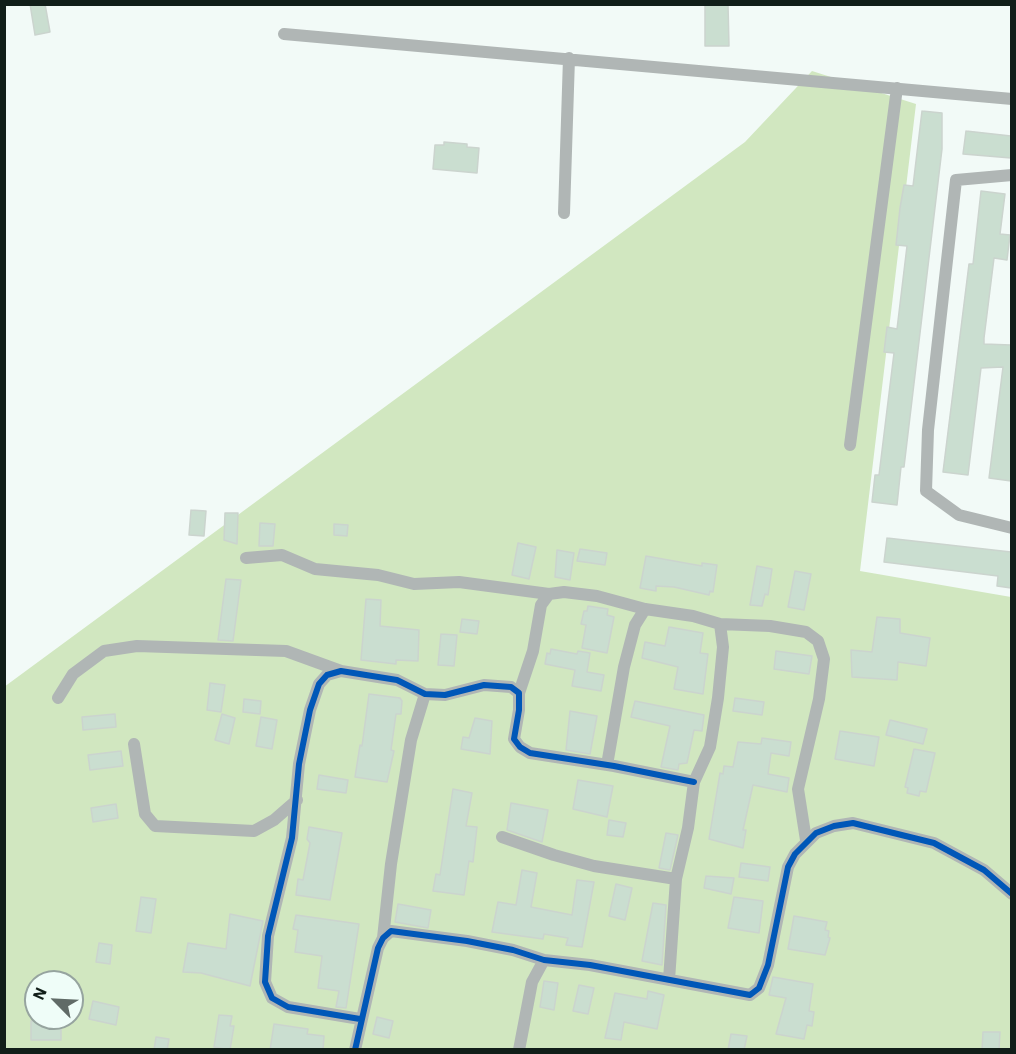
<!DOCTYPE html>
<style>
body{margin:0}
#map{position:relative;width:1016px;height:1054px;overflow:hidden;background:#f2faf7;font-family:"IBM Plex Sans",sans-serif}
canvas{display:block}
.frame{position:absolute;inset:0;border:6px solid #111e19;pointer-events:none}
.north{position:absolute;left:24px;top:970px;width:60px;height:60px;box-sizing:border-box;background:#effdf8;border:2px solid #96a49f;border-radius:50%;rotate:294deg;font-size:16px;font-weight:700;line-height:24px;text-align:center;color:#111e19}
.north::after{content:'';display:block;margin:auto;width:21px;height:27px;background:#606b67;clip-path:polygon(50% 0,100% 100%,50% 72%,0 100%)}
</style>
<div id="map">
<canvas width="1016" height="1054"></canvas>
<div class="frame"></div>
<div class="north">N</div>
</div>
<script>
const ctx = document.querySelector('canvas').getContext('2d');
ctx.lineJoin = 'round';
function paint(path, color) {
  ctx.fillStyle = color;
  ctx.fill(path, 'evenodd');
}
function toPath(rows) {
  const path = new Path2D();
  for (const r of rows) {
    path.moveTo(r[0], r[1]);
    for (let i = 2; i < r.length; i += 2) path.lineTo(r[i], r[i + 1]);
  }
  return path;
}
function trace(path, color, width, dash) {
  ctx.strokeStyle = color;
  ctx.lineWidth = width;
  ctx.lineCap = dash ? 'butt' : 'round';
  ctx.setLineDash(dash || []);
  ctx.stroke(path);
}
paint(toPath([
 [812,71,916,104,860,571,1011,597,1011,1049,5,1049,4,687,745,142],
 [36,982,72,982,72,1018,36,1018]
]), '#d1e7c0');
const building = toPath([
 [30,4,45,4,50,32,35,35,30,4],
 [705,4,728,4,729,46,705,46,705,4],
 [922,111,942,113,942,149,904,467,901,467,897,505,872,502,875,475,879,475,894,353,884,352,887,327,897,329,907,246,896,245,900,208,904,185,913,186,922,111],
 [966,131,1011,136,1011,158,963,154,966,131],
 [444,142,467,144,467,147,479,148,477,173,433,169,435,145,444,145,444,142],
 [981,191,1005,194,1000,234,1010,235,1007,260,994,258,984,338,984,344,1011,345,1011,481,989,478,1003,367,981,368,968,475,943,472,969,264,973,264,981,191],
 [191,510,206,511,204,536,189,535,191,510],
 [225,513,238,513,237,544,224,540,225,513],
 [260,523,275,524,273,546,259,546,260,523],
 [334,524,348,525,347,536,334,535,334,524],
 [887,538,1011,552,1011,588,997,586,998,576,884,562,887,538],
 [518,543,536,547,529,579,512,575,518,543],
 [580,549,607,553,605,565,577,561,580,549],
 [557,550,574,553,570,580,555,577,557,550],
 [646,556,702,566,702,563,717,565,713,592,710,591,709,595,674,587,656,586,656,591,640,588,646,556],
 [757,566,772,569,768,595,765,594,762,606,750,605,757,566],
 [795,571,811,574,804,610,788,607,795,571],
 [226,579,241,580,233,641,218,640,226,579],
 [366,599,381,600,380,626,419,630,418,661,396,660,396,664,361,660,366,599],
 [588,606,608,609,607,615,614,617,607,653,582,648,586,625,581,624,584,611,587,611,588,606],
 [877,617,900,619,900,633,930,638,926,666,898,662,897,680,852,677,851,650,872,652,877,617],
 [462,619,479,621,477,634,460,632,462,619],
 [669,627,703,633,700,653,708,654,703,694,674,689,678,667,642,658,645,642,665,646,669,627],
 [441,634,457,635,454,666,438,665,441,634],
 [551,649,577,654,578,651,590,653,587,672,604,675,601,691,572,686,575,670,545,664,547,653,550,654,551,649],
 [776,651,812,656,809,674,774,669,776,651],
 [210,683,225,685,221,712,207,710,210,683],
 [369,694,400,698,402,701,401,714,396,714,391,750,394,751,387,782,355,777,360,745,362,746,369,694],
 [735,698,764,702,762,715,733,711,735,698],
 [244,699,261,701,260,714,243,712,244,699],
 [635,701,704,715,702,731,694,730,687,763,679,764,678,770,661,767,670,726,631,717,635,701],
 [570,711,597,716,590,754,566,750,570,711],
 [115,714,116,727,83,730,82,717,115,714],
 [222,714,235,718,229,744,215,740,222,714],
 [261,717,277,720,272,749,256,746,261,717],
 [475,718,492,721,490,754,461,749,463,737,469,738,475,718],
 [890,720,927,729,923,744,886,735,890,720],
 [840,731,879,737,874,766,835,759,840,731],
 [762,738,791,742,789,756,771,753,768,774,789,778,787,792,753,785,743,830,746,830,743,848,709,839,720,773,723,774,724,766,733,767,738,742,761,744,762,738],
 [914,749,935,753,926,792,920,791,919,796,907,793,908,788,905,787,914,749],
 [121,751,123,766,90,770,88,755,121,751],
 [319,775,348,780,346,793,317,789,319,775],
 [578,780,613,786,607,817,573,809,578,780],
 [453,789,472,793,466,826,477,827,473,862,469,861,464,895,433,891,436,874,440,875,453,789],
 [511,803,548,810,542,842,507,830,511,803],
 [116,804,118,818,93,822,91,808,116,804],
 [609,820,626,823,623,837,607,835,609,820],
 [309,827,342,833,330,900,296,895,298,879,303,880,310,843,307,839,309,827],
 [666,833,678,835,670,870,659,868,666,833],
 [741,863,770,867,768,881,739,877,741,863],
 [522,870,537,873,531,907,572,915,577,880,594,882,582,947,566,945,568,938,544,934,543,939,492,932,498,902,516,905,522,870],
 [706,876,734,878,731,894,704,888,706,876],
 [616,884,632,888,625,920,609,916,616,884],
 [141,897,156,899,151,933,136,931,141,897],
 [734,897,763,901,759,933,728,928,734,897],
 [653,903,666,905,662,965,642,961,653,903],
 [398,904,431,910,428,928,395,922,398,904],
 [230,914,263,921,250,986,201,973,183,972,188,943,226,949,230,914],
 [296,915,359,924,346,1008,336,1007,339,991,318,988,322,956,295,952,298,930,293,929,296,915],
 [794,916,827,922,825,930,829,931,828,937,830,938,825,955,788,949,794,916],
 [99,943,112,945,110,964,96,962,99,943],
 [773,977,813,984,809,1011,814,1012,812,1026,807,1025,804,1039,776,1034,786,998,769,995,773,977],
 [544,981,558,983,554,1010,540,1007,544,981],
 [579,985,594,988,588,1014,573,1011,579,985],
 [648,991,664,995,657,1029,624,1022,621,1040,605,1038,615,993,647,999,648,991],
 [93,1001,119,1007,116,1025,89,1019,93,1001],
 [219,1015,232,1016,230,1026,234,1026,230,1050,214,1047,219,1015],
 [377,1017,393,1021,389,1038,373,1034,377,1017],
 [31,1021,61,1021,61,1040,31,1040,31,1021],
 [274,1024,308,1029,307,1034,324,1036,323,1050,270,1050,274,1024],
 [983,1032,1000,1032,999,1050,982,1050,983,1032],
 [731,1034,747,1036,744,1050,728,1050,731,1034],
 [156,1037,169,1039,167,1050,154,1050,156,1037]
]);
paint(building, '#caded0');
trace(building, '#cbd4ce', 1.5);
trace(toPath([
 [284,34,1012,99],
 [1012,175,956,180,928,430,926,491,959,515,1012,528],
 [564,213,569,58],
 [850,445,897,88],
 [246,558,282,555,315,569,378,575,414,584,459,582,549,594],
 [519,693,533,651,541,605,549,594,564,592,597,596,645,609,693,616,720,624,770,626,806,632,818,641,824,659,819,699,798,789,806,840],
 [58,698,73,674,104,651,137,646,286,651,341,671],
 [134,744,145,814,155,826,254,831,274,820,297,800],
 [607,765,624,667,635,625,645,609],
 [502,837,554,855,594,866,676,879],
 [383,938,391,864,411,740,425,694],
 [669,980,676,879,688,828,694,782,710,747,718,698,723,647,720,624],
 [360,1019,288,1007,272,998,265,982,268,936,292,838,299,764,310,710,319,684,327,675,341,671,397,680,425,694,445,695,484,685,511,687,519,693,519,710,514,739,520,747,530,753,614,766,694,782],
 [355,1050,378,948,383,938,391,931,467,941,513,950,544,960,590,965,750,995,759,988,768,965,788,867,795,854,816,833,834,826,853,823,934,843,984,870,1012,894],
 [519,1050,532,982,544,960]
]), '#b0b6b5', 12);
trace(toPath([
 [360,1019,288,1007,272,998,265,982,268,936,292,838,299,764,310,710,319,684,327,675,341,671,397,680,425,694,445,695,484,685,511,687,519,693,519,710,514,739,520,747,530,753,614,766,694,782],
 [355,1050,378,948,383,938,391,931,467,941,513,950,544,960,590,965,750,995,759,988,768,965,788,867,795,854,816,833,834,826,853,823,934,843,984,870,1012,894]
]), '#0057b8', 6);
</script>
